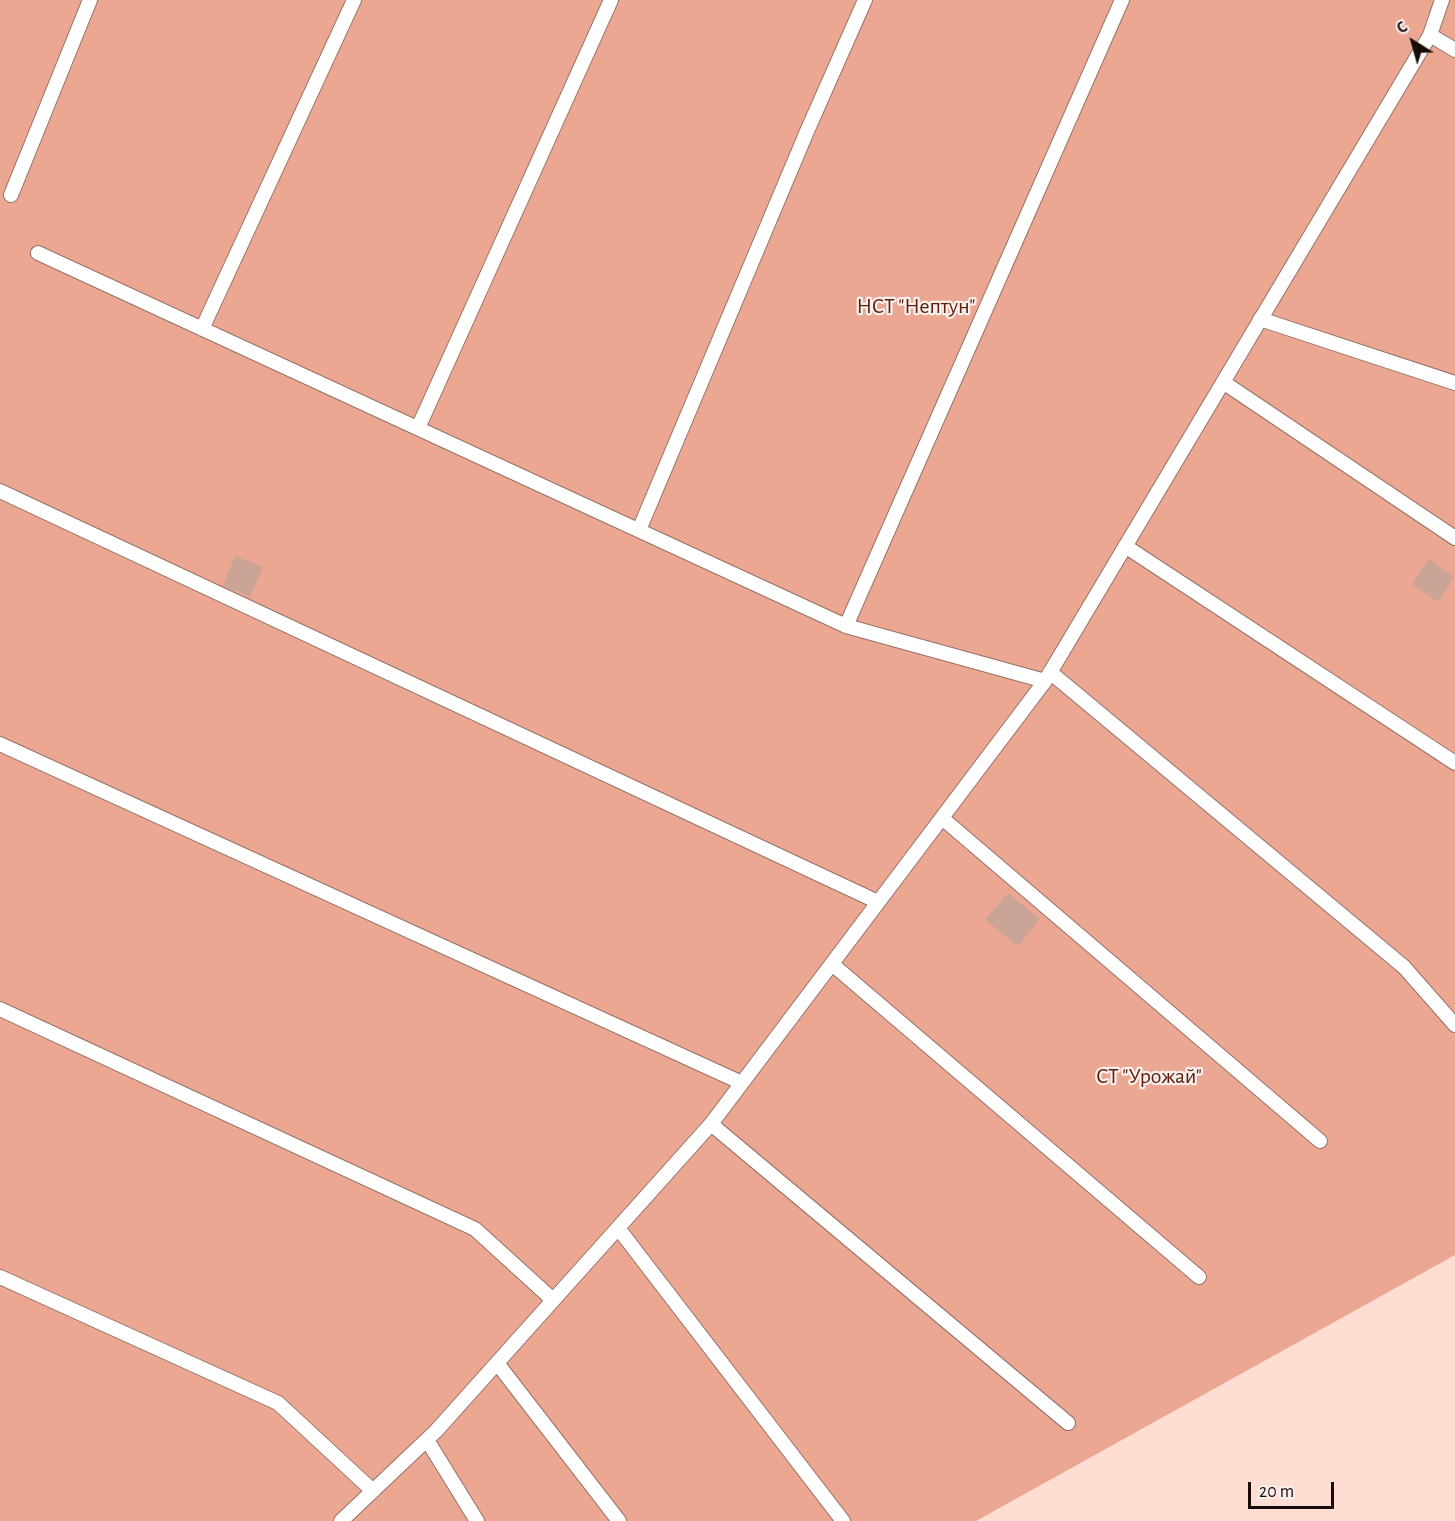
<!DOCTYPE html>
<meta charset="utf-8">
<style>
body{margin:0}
#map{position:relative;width:1455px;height:1521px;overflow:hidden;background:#feddd3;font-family:"Alegreya Sans",sans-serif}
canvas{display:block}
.north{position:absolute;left:1383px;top:12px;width:60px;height:60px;-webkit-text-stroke:4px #f9f0ee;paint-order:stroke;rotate:323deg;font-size:16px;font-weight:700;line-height:24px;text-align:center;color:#190c08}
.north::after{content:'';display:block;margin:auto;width:21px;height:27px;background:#190c08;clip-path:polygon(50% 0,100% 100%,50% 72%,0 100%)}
.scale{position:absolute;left:1248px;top:1482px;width:86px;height:27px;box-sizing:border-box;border:3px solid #190c08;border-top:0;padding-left:8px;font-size:18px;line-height:21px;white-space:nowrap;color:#190c08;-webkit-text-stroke:4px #f9f0ee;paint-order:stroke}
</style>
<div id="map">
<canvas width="1455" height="1521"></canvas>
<div class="north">С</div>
<div class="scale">20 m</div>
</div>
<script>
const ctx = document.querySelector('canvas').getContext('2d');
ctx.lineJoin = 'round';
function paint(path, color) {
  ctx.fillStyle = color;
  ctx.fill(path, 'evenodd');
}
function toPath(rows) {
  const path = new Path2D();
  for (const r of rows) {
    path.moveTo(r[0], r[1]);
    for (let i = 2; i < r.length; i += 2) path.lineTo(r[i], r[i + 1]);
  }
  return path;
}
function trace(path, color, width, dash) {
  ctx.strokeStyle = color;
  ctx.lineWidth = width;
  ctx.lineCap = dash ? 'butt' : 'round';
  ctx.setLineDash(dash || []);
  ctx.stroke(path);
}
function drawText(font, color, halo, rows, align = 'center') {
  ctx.font = font + ' "Alegreya Sans",sans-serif';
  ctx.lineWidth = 4.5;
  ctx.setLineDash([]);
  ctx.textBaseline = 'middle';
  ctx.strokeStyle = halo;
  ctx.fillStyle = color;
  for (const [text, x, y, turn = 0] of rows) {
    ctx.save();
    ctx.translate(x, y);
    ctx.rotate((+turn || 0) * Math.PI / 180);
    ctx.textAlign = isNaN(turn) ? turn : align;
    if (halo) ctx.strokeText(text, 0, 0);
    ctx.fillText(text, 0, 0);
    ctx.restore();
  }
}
paint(toPath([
 [0,0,1455,0,1455,1255,976,1521,0,1521]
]), '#eca792');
paint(toPath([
 [235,556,263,567,250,597,223,586],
 [1429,559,1454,577,1438,602,1412,584],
 [1008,893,1040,919,1018,946,985,920]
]), '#cba498');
const service = toPath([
 [1430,35,1455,50],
 [11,195,90,0],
 [38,253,846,626],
 [1260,319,1455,383],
 [202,329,354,0],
 [1223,382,1455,538],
 [418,428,611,0],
 [0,491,878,902],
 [639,530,808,129,865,0],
 [1125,546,1455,763],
 [1050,672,1404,967,1455,1025],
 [1045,681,846,626,1122,0],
 [0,744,742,1083],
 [942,818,1320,1141],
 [832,964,1199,1277],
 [0,1009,475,1229,553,1300],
 [711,1124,1068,1423],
 [618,1228,843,1521],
 [0,1277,278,1403,373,1491],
 [497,1363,619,1521],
 [427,1440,477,1521],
 [341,1521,436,1431,711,1124,1045,681,1430,35,1442,0]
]);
trace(service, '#967166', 16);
trace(service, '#fff', 14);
drawText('22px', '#5b1e0a', '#f9f0ee', [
 ["НСТ \"Нептун\"",916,306],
 ["СТ \"Урожай\"",1149,1076]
]);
</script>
